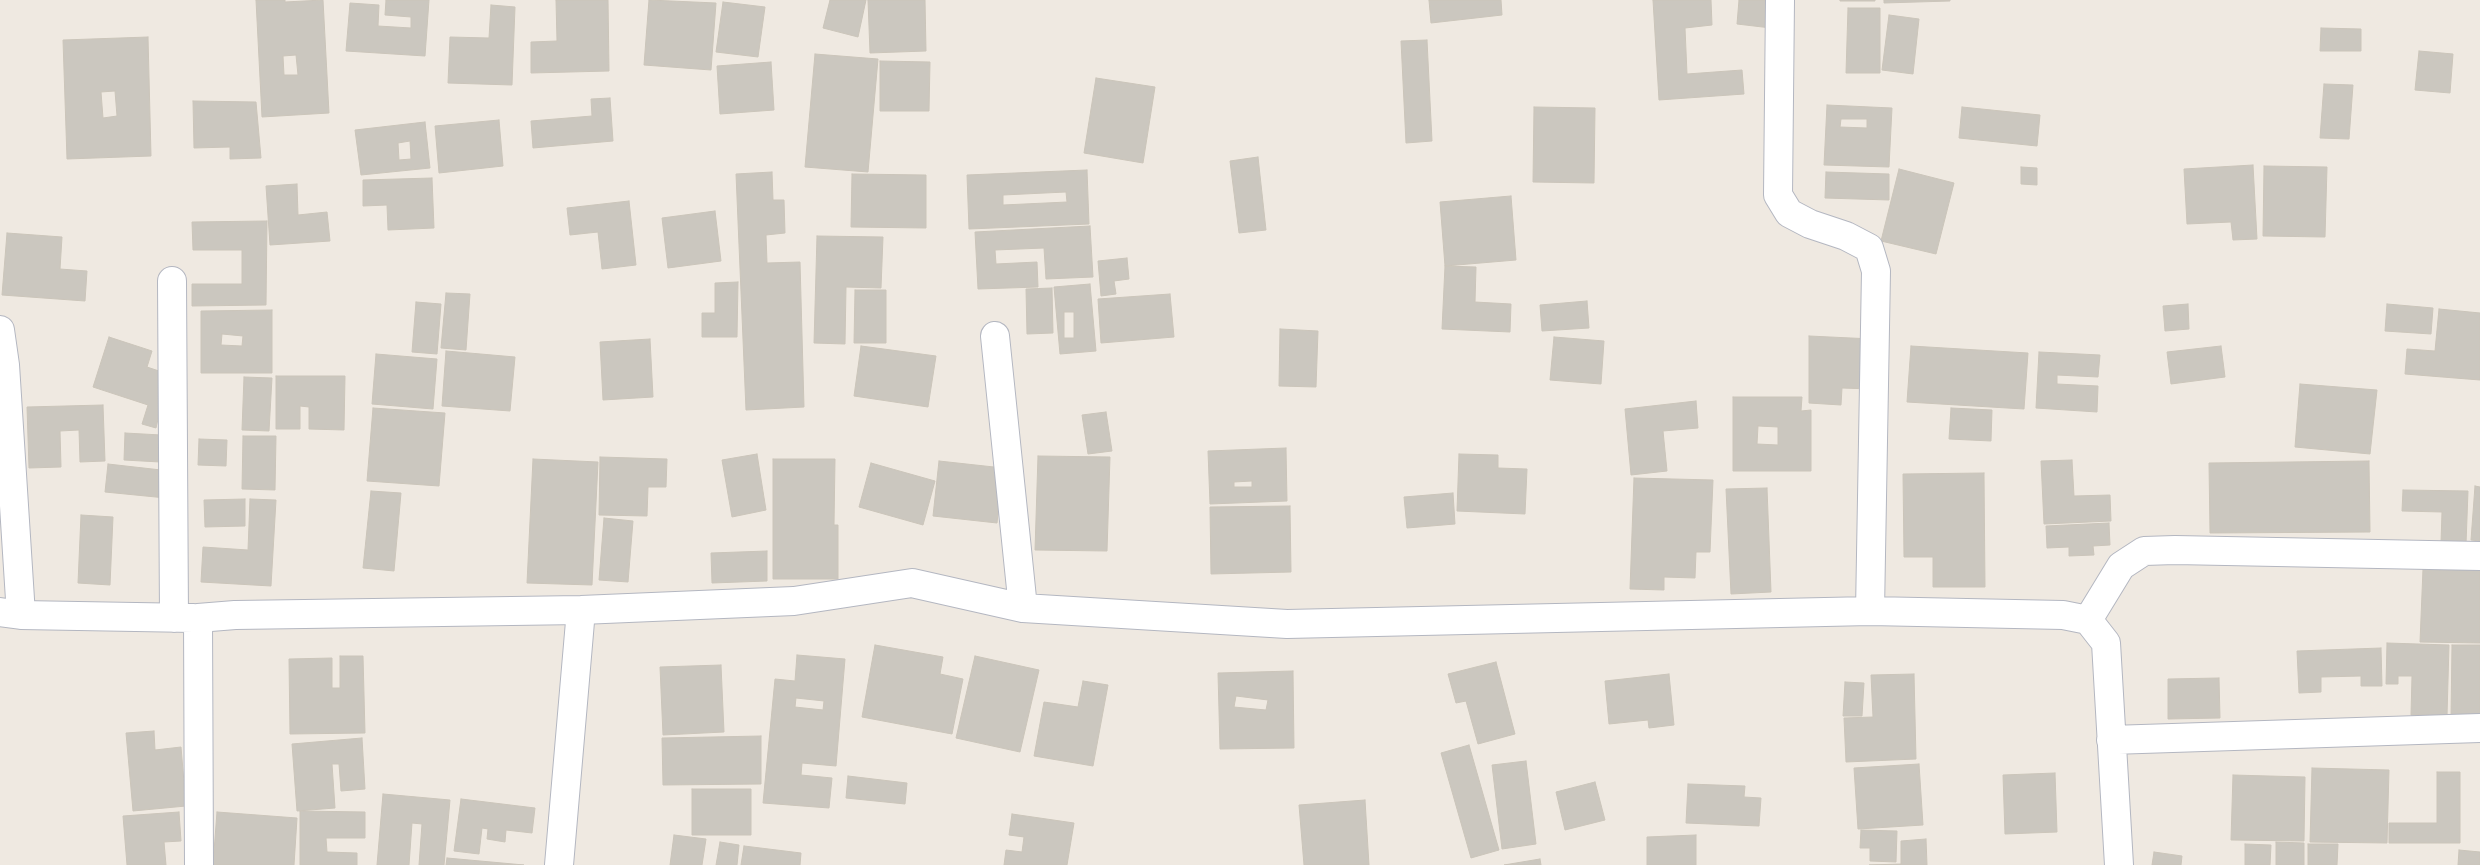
<!DOCTYPE html>
<style>
body{margin:0}
canvas{display:block;background:#efe9e1}
</style>
<canvas width="2480" height="865"></canvas>
<script>
const ctx = document.querySelector('canvas').getContext('2d');
ctx.lineJoin = 'round';
function paint(path, color) {
  ctx.fillStyle = color;
  ctx.fill(path, 'evenodd');
}
function toPath(rows) {
  const path = new Path2D();
  for (const r of rows) {
    path.moveTo(r[0], r[1]);
    for (let i = 2; i < r.length; i += 2) path.lineTo(r[i], r[i + 1]);
  }
  return path;
}
function trace(path, color, width, dash) {
  ctx.strokeStyle = color;
  ctx.lineWidth = width;
  ctx.lineCap = dash ? 'butt' : 'round';
  ctx.setLineDash(dash || []);
  ctx.stroke(path);
}
const building = toPath([
 [256,0,285,0,285,2,323,0,329,113,262,117,256,0],
 [296,55,298,75,284,75,283,56,296,55],
 [386,0,429,0,425,56,346,51,350,3,379,5,378,26,411,28,411,17,385,15,386,0],
 [556,0,608,0,609,71,531,73,531,42,557,41,556,0],
 [649,0,716,3,711,70,644,65,649,0],
 [830,0,866,0,858,37,823,28,830,0],
 [868,0,925,0,926,51,870,53,868,0],
 [1429,0,1501,0,1502,15,1431,23,1429,0],
 [1653,0,1711,0,1712,25,1685,28,1687,74,1742,70,1744,94,1659,100,1653,0],
 [1739,0,1775,0,1771,28,1737,24,1739,0],
 [1840,0,1875,0,1875,1,1840,1,1840,0],
 [1884,0,1950,0,1950,1,1884,3,1884,0],
 [723,2,765,7,758,57,716,52,723,2],
 [491,5,515,7,512,85,448,83,450,37,489,38,491,5],
 [1848,8,1880,8,1880,73,1846,73,1848,8],
 [1889,15,1919,19,1913,74,1882,70,1889,15],
 [2321,28,2361,29,2361,51,2320,51,2321,28],
 [148,37,151,156,67,159,63,40,148,37],
 [115,91,117,116,103,118,101,92,115,91],
 [1427,40,1432,141,1406,143,1401,41,1427,40],
 [2419,51,2453,54,2450,93,2415,90,2419,51],
 [815,54,878,59,868,172,805,167,815,54],
 [880,61,930,62,929,111,880,111,880,61],
 [771,62,774,110,720,114,717,66,771,62],
 [1096,78,1155,87,1143,163,1084,153,1096,78],
 [2324,84,2353,85,2349,139,2320,138,2324,84],
 [610,98,613,141,533,148,531,121,592,116,591,99,610,98],
 [193,101,256,102,261,158,230,159,230,147,194,148,193,101],
 [1827,105,1892,108,1889,167,1824,165,1827,105],
 [1841,119,1867,119,1867,128,1840,127,1841,119],
 [1534,107,1595,108,1594,183,1533,182,1534,107],
 [1962,107,2040,115,2037,146,1959,138,1962,107],
 [499,120,503,166,439,173,435,126,499,120],
 [425,122,430,168,361,175,355,130,425,122],
 [410,141,411,159,399,160,398,143,410,141],
 [1258,157,1266,230,1239,233,1230,161,1258,157],
 [2253,165,2257,239,2233,240,2231,222,2187,224,2184,169,2253,165],
 [2264,166,2327,167,2325,237,2263,236,2264,166],
 [2021,167,2037,168,2037,185,2021,184,2021,167],
 [1899,169,1954,183,1936,254,1881,241,1899,169],
 [1087,170,1089,224,969,229,967,175,1087,170],
 [1066,192,1067,202,1003,205,1003,195,1066,192],
 [772,172,773,200,784,200,785,233,766,235,767,263,800,262,804,407,746,410,736,174,772,172],
 [1826,172,1889,174,1889,200,1825,198,1826,172],
 [852,174,926,175,926,228,851,227,852,174],
 [432,178,434,228,388,230,387,205,363,206,363,180,432,178],
 [297,184,298,215,327,212,330,241,270,245,266,186,297,184],
 [1511,196,1516,260,1445,266,1440,202,1511,196],
 [629,201,636,265,602,269,598,232,570,235,567,208,629,201],
 [715,211,721,261,668,268,662,218,715,211],
 [267,221,266,305,192,306,192,284,242,284,242,250,193,250,192,222,267,221],
 [1090,226,1093,277,1046,279,1044,248,995,250,996,264,1037,262,1038,287,978,289,975,232,1090,226],
 [7,233,62,237,60,269,87,271,85,301,2,295,7,233],
 [817,236,883,237,881,288,846,287,845,344,814,343,817,236],
 [1127,258,1129,279,1114,281,1116,294,1101,296,1098,261,1127,258],
 [1445,266,1476,267,1475,302,1511,304,1510,332,1442,329,1445,266],
 [738,282,737,337,702,337,702,313,715,313,715,283,738,282],
 [1090,284,1096,351,1060,354,1054,287,1090,284],
 [1064,312,1074,312,1074,338,1064,338,1064,312],
 [1052,288,1053,333,1027,334,1026,289,1052,288],
 [855,290,886,290,886,343,854,343,855,290],
 [446,293,470,294,466,350,441,348,446,293],
 [1170,294,1174,337,1101,343,1098,299,1170,294],
 [1587,301,1589,328,1542,331,1540,305,1587,301],
 [416,302,441,304,437,354,412,352,416,302],
 [2188,304,2189,329,2165,331,2163,306,2188,304],
 [2387,304,2433,308,2431,334,2385,331,2387,304],
 [2439,309,2480,313,2480,380,2405,374,2407,349,2435,351,2439,309],
 [272,310,272,373,201,373,201,311,272,310],
 [222,334,243,336,242,346,221,345,222,334],
 [1280,329,1318,331,1316,387,1279,386,1280,329],
 [1809,336,1872,339,1870,389,1842,388,1841,405,1809,403,1809,336],
 [109,337,152,351,147,367,168,374,156,428,142,424,148,405,93,387,109,337],
 [1554,337,1604,341,1601,384,1550,380,1554,337],
 [650,339,653,397,603,400,600,342,650,339],
 [861,346,936,356,928,407,854,396,861,346],
 [1911,346,2028,353,2024,409,1907,402,1911,346],
 [2221,346,2225,377,2171,384,2167,352,2221,346],
 [446,351,515,357,510,411,442,406,446,351],
 [2039,352,2100,355,2098,377,2057,375,2057,384,2098,386,2097,412,2036,408,2039,352],
 [376,354,437,359,433,409,372,404,376,354],
 [276,376,345,376,344,430,309,429,309,407,300,406,300,429,276,429,276,376],
 [244,377,272,378,269,431,242,430,244,377],
 [2300,384,2377,390,2370,454,2295,447,2300,384],
 [1733,397,1802,397,1801,411,1811,410,1811,471,1733,471,1733,397],
 [1758,426,1778,427,1778,445,1757,444,1758,426],
 [1696,401,1698,428,1663,431,1667,471,1631,475,1625,409,1696,401],
 [103,405,105,461,80,462,79,430,60,431,61,467,29,468,27,407,103,405],
 [373,408,445,413,439,486,367,481,373,408],
 [1951,408,1992,410,1991,441,1949,439,1951,408],
 [1106,412,1112,451,1088,454,1082,415,1106,412],
 [125,433,161,435,160,462,124,460,125,433],
 [243,436,276,436,275,490,242,489,243,436],
 [199,439,227,440,226,466,198,465,199,439],
 [1286,448,1287,501,1210,504,1208,451,1286,448],
 [1252,481,1252,487,1234,487,1234,482,1252,481],
 [757,454,766,510,732,517,722,460,757,454],
 [1459,454,1498,455,1498,468,1527,469,1525,514,1457,511,1459,454],
 [1038,456,1110,457,1107,551,1035,550,1038,456],
 [600,457,667,459,666,487,648,487,647,516,599,515,600,457],
 [533,459,598,462,592,585,527,583,533,459],
 [773,459,835,459,834,525,838,525,838,579,773,579,773,459],
 [2072,460,2074,496,2110,495,2111,521,2044,524,2041,461,2072,460],
 [939,461,1003,468,997,523,933,516,939,461],
 [2369,461,2370,532,2210,533,2209,463,2369,461],
 [871,463,935,481,923,525,859,507,871,463],
 [108,464,170,471,166,498,105,492,108,464],
 [1984,473,1985,587,1933,587,1933,557,1904,557,1903,474,1984,473],
 [1634,478,1713,480,1710,552,1696,552,1695,578,1664,577,1664,590,1630,589,1634,478],
 [2475,486,2480,487,2480,541,2471,540,2475,486],
 [1767,488,1771,592,1731,594,1726,489,1767,488],
 [2403,490,2468,491,2466,544,2441,543,2442,512,2402,511,2403,490],
 [371,491,401,493,394,571,363,568,371,491],
 [1453,493,1455,524,1407,528,1404,497,1453,493],
 [245,499,245,526,205,527,204,500,245,499],
 [250,499,276,500,271,586,201,582,203,547,248,550,250,499],
 [1290,506,1291,572,1211,574,1210,507,1290,506],
 [81,515,113,517,110,585,78,583,81,515],
 [604,518,633,521,628,582,599,580,604,518],
 [2109,523,2110,545,2093,546,2094,555,2069,556,2069,547,2047,548,2046,526,2109,523],
 [767,551,767,581,712,583,711,553,767,551],
 [2423,569,2480,570,2480,643,2420,642,2423,569],
 [2387,643,2449,645,2447,716,2411,715,2412,676,2398,676,2398,684,2386,684,2387,643],
 [875,645,943,657,940,674,963,679,952,734,862,717,875,645],
 [2452,645,2480,645,2480,718,2451,718,2452,645],
 [2381,648,2382,686,2361,686,2361,676,2321,677,2321,692,2299,693,2297,651,2381,648],
 [797,655,845,659,836,766,802,763,801,775,832,778,829,808,763,803,775,679,795,681,797,655],
 [796,698,824,701,823,710,795,707,796,698],
 [340,656,363,656,365,733,290,734,289,659,332,658,332,688,340,688,340,656],
 [975,656,1039,670,1020,752,956,738,975,656],
 [1496,662,1515,734,1478,744,1466,701,1456,703,1448,674,1496,662],
 [721,665,724,732,663,735,660,667,721,665],
 [1293,671,1294,748,1220,749,1218,673,1293,671],
 [1236,696,1268,700,1266,710,1234,707,1236,696],
 [1669,674,1674,725,1649,728,1648,720,1609,724,1605,681,1669,674],
 [1914,674,1916,759,1846,762,1844,718,1873,717,1871,675,1914,674],
 [2219,678,2220,718,2168,719,2168,679,2219,678],
 [1083,681,1108,685,1093,766,1034,756,1044,702,1078,707,1083,681],
 [1845,682,1864,683,1862,716,1843,716,1845,682],
 [154,731,155,750,181,747,186,806,133,811,126,733,154,731],
 [761,736,761,784,663,785,662,738,761,736],
 [362,738,365,789,341,791,339,764,332,764,335,808,297,811,292,744,362,738],
 [1469,745,1499,850,1471,858,1441,753,1469,745],
 [1526,761,1536,844,1502,849,1492,765,1526,761],
 [1919,764,1923,825,1858,829,1854,768,1919,764],
 [2312,768,2389,770,2387,843,2310,842,2312,768],
 [2437,772,2460,772,2460,843,2389,843,2389,823,2437,823,2437,772],
 [2055,773,2057,832,2005,834,2003,775,2055,773],
 [2233,775,2305,777,2304,841,2231,840,2233,775],
 [848,776,907,783,905,804,846,798,848,776],
 [1595,782,1605,820,1565,830,1556,792,1595,782],
 [1688,784,1745,786,1744,797,1761,798,1759,826,1686,823,1688,784],
 [692,789,751,789,751,835,692,835,692,789],
 [383,794,450,800,444,865,419,865,422,824,412,823,409,865,377,865,383,794],
 [461,799,535,808,532,833,506,830,505,842,487,839,488,829,482,828,479,854,454,851,461,799],
 [1365,800,1369,865,1304,865,1299,805,1365,800],
 [300,811,365,812,365,838,326,838,327,852,357,853,357,865,300,865,300,811],
 [179,812,181,841,164,842,166,865,127,865,123,816,179,812],
 [217,812,297,818,294,865,213,865,217,812],
 [1012,814,1074,823,1067,865,1004,865,1006,850,1022,852,1024,837,1009,835,1012,814],
 [1861,830,1897,831,1896,862,1870,861,1870,848,1860,848,1861,830],
 [674,835,706,839,702,865,670,865,674,835],
 [1696,835,1696,865,1647,865,1647,837,1696,835],
 [1926,839,1927,865,1869,865,1901,864,1901,841,1926,839],
 [720,842,739,845,737,865,716,865,720,842],
 [2276,842,2304,843,2304,865,2276,865,2276,842],
 [2245,844,2271,845,2270,865,2245,865,2245,844],
 [2308,844,2338,844,2337,865,2308,865,2308,844],
 [744,846,801,853,800,865,741,865,744,846],
 [2459,850,2480,852,2480,865,2458,865,2459,850],
 [2154,852,2182,856,2181,865,2152,865,2154,852],
 [447,858,524,865,446,865,447,858],
 [1540,859,1541,865,1504,865,1540,859]
]);
paint(building, '#cbc7bf');
trace(building, '#cbc5ba', 1);
const minor = toPath([
 [1780,0,1778,195,1789,213,1810,224,1846,236,1869,248,1876,271,1870,611,2063,615,2088,620,2106,643,2119,865],
 [172,281,174,618],
 [0,330,5,365,21,615],
 [995,336,1023,608],
 [0,612,21,615,193,618],
 [2088,620,2121,566,2144,551,2175,550,2480,556],
 [2111,740,2480,728],
 [199,865,198,618,235,615,581,610,794,601,912,583,1023,608,1287,624,1870,611],
 [559,865,581,610]
]);
trace(minor, '#b4b7c1', 30);
trace(minor, '#fff', 28);
</script>
